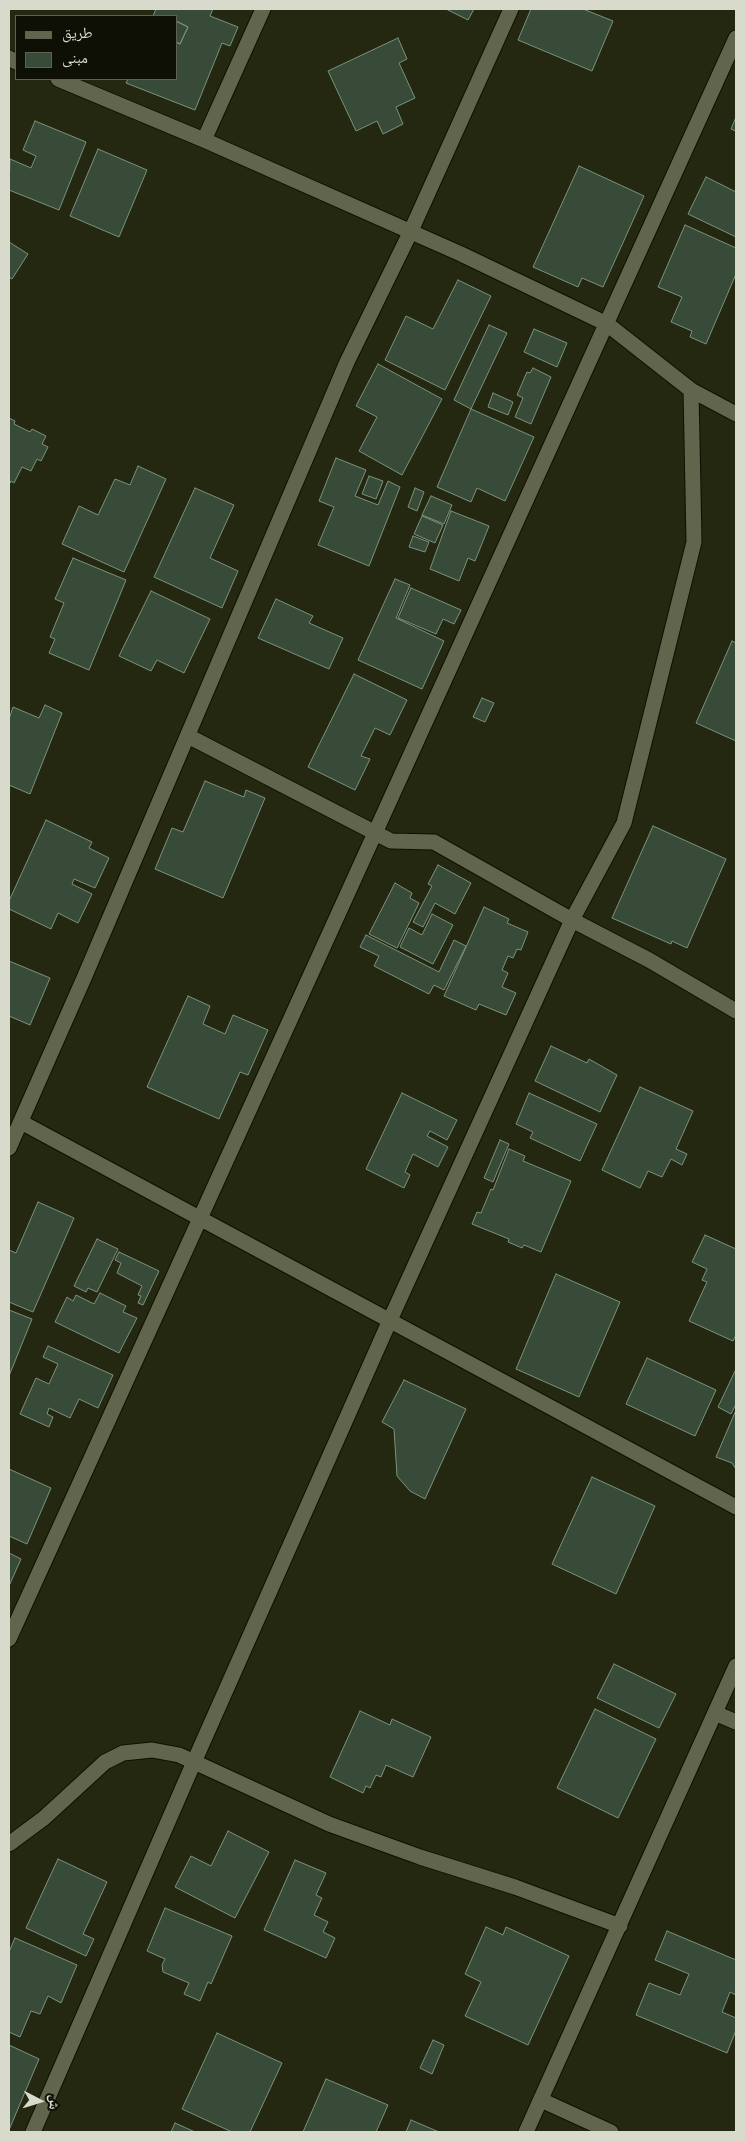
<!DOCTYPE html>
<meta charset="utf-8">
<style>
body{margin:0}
#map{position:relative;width:745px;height:2141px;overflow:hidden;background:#252810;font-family:Raleway,"Noto Naskh Arabic",sans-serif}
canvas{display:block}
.frame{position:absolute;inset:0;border:10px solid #d8dbcc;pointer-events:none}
.legend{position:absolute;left:15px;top:15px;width:162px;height:65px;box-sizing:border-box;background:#0e1006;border:1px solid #5f6155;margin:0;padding:6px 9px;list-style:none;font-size:15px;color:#d8dbcc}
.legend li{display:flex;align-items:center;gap:10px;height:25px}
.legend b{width:25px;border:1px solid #5f6155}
.north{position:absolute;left:15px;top:2076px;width:50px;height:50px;-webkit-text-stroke:4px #0e1006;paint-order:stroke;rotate:95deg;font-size:14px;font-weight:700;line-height:20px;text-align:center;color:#d8dbcc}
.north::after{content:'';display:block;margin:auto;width:18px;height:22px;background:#d8dbcc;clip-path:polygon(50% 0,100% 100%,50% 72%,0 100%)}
</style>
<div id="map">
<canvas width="745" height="2141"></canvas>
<div class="frame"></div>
<ul class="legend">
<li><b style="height:6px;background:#61654c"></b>طريق</li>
<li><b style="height:14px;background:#374b38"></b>مبنى</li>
</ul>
<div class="north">ش</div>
</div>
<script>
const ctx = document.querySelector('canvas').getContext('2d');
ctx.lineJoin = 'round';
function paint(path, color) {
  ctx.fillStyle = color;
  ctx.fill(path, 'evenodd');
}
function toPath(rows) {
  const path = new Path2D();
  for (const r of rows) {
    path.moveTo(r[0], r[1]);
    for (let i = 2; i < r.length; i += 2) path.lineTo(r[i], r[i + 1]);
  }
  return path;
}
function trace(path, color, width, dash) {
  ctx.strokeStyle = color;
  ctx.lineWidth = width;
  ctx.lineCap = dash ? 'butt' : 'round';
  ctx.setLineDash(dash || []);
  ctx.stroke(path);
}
const building = toPath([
 [156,9,213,9,210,16,238,27,230,46,222,43,195,110,126,83,128,79,176,79,176,42,180,44,188,27,176,21,176,16,153,16,156,9],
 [446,9,474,9,468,20,446,9],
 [531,9,583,9,613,21,592,71,518,40,531,9],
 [176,21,188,27,180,44,176,42,176,21],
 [398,38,407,59,399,63,415,98,396,107,403,124,383,134,377,121,356,131,328,71,398,38],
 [736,117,736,131,731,129,736,117],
 [35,121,86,142,59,210,9,190,10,159,31,168,36,156,23,150,35,121],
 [98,149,147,170,119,237,70,216,98,149],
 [579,166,644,196,603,287,582,278,578,287,533,267,579,166],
 [706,177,736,192,736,237,688,214,706,177],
 [685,225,736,248,736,274,706,344,690,337,692,331,671,322,682,297,658,287,685,225],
 [9,242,28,254,12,279,9,277,9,242],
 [458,280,491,296,445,390,385,360,406,316,433,329,458,280],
 [489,325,507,333,471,409,454,400,489,325],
 [534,329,567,343,557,367,524,352,534,329],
 [378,364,442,399,402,475,359,451,377,417,356,406,378,364],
 [533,368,551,377,531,424,515,417,523,398,517,395,527,372,530,373,533,368],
 [493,393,513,402,508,415,488,407,493,393],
 [471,409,534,437,505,501,477,488,471,502,437,487,471,409],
 [9,418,15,421,14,424,30,432,32,429,46,436,42,444,48,447,41,461,37,459,31,471,22,467,14,483,11,481,9,485,9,418],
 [336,458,366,470,355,496,378,505,388,481,400,487,369,566,318,545,334,507,319,501,336,458],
 [138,466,166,479,124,572,62,544,79,506,98,515,115,479,130,485,138,466],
 [369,476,383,481,376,499,362,494,369,476],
 [195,488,234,505,210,558,238,571,222,608,154,577,195,488],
 [415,488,424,492,417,511,408,507,415,488],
 [431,496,452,505,444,524,422,515,431,496],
 [451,511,489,526,475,561,468,558,459,581,430,569,451,511],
 [422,516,443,525,435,543,414,534,422,516],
 [413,536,429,542,425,552,409,547,413,536],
 [73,558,126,580,89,670,49,653,55,639,50,637,64,603,55,599,73,558],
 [395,579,410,585,396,618,444,641,422,689,358,660,395,579],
 [411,588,461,610,454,624,443,619,436,634,398,618,411,588],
 [151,591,210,619,184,673,157,660,151,671,119,656,151,591],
 [276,599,313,616,309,623,343,638,329,669,258,638,276,599],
 [732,641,736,643,736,741,696,723,732,641],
 [354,674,407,700,390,735,375,728,361,756,370,759,355,790,308,767,354,674],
 [482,698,494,703,485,722,473,717,482,698],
 [45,705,62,713,30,794,9,785,9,719,13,707,39,718,45,705],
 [205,781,244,797,246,790,265,798,223,898,155,869,172,828,183,832,205,781],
 [46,820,92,842,89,848,109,858,95,888,74,879,72,884,92,894,78,923,58,913,51,929,9,909,9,901,46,820],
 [653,826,726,859,687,948,672,941,671,944,612,918,653,826],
 [438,865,471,883,455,914,435,903,423,927,413,922,432,886,428,884,438,865],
 [395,883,412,893,410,898,419,903,397,948,369,934,395,883],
 [484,907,509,919,507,923,528,932,521,950,517,949,513,958,508,956,502,970,508,973,502,987,516,993,506,1015,479,1004,476,1010,444,996,484,907],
 [432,914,453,925,433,964,400,947,409,928,422,935,432,914],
 [366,935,439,972,454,940,466,946,444,990,434,985,429,994,374,966,379,956,360,947,366,935],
 [9,961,50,978,30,1025,9,1016,9,961],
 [188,996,210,1006,203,1024,225,1034,233,1015,268,1030,248,1075,240,1072,219,1119,147,1087,188,996],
 [551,1046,587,1063,589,1059,617,1075,600,1112,535,1081,551,1046],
 [640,1087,693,1111,676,1149,687,1154,682,1165,671,1159,662,1177,648,1171,640,1188,602,1170,640,1087],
 [402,1093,457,1120,447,1140,430,1131,427,1136,448,1147,438,1167,413,1154,405,1172,410,1175,404,1188,366,1169,402,1093],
 [529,1093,597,1124,580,1161,530,1138,533,1132,516,1124,529,1093],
 [500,1140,509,1144,493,1182,484,1178,500,1140],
 [509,1149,525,1156,523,1161,571,1181,541,1252,524,1245,522,1248,508,1242,509,1239,472,1224,477,1212,481,1213,491,1189,493,1190,509,1149],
 [38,1202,74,1218,33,1312,9,1302,9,1250,16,1253,38,1202],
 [705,1235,736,1249,736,1335,733,1341,689,1321,707,1282,702,1280,707,1269,692,1262,705,1235],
 [97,1239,118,1249,97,1292,88,1288,86,1292,74,1286,97,1239],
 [119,1252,159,1271,143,1305,138,1303,141,1296,138,1295,142,1286,117,1273,121,1263,115,1260,119,1252],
 [556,1274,620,1302,579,1397,516,1369,556,1274],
 [100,1293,126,1306,123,1312,137,1318,119,1353,55,1322,67,1297,73,1301,76,1295,94,1304,100,1293],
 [9,1310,32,1319,9,1376,9,1310],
 [48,1346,113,1375,98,1408,79,1399,70,1418,49,1408,47,1414,53,1417,49,1427,20,1414,36,1378,49,1384,58,1364,43,1357,48,1346],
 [647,1358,716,1390,695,1436,626,1404,647,1358],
 [736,1369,736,1404,731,1414,718,1407,736,1369],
 [404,1380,466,1409,425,1499,410,1491,397,1476,394,1429,382,1422,404,1380],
 [736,1410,736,1469,732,1463,716,1457,736,1410],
 [9,1469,51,1488,27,1544,9,1536,9,1469],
 [592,1477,655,1506,616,1594,552,1564,592,1477],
 [9,1553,21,1559,9,1586,9,1553],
 [614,1664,676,1694,659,1728,597,1698,614,1664],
 [595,1709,656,1739,618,1818,557,1788,595,1709],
 [360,1711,390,1725,392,1719,431,1737,413,1777,386,1765,381,1777,376,1775,370,1788,366,1786,363,1793,330,1777,360,1711],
 [228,1831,269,1852,235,1918,175,1887,191,1856,211,1866,228,1831],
 [58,1859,107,1882,83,1934,94,1939,86,1956,26,1928,58,1859],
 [295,1860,326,1873,316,1895,322,1898,314,1915,328,1922,323,1932,335,1938,326,1958,264,1930,295,1860],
 [165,1908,232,1936,211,1984,208,1982,200,2001,184,1994,189,1983,163,1972,162,1965,165,1959,147,1951,165,1908],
 [486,1927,503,1935,506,1927,569,1956,528,2045,465,2016,481,1982,465,1974,486,1927],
 [667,1931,736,1960,736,1995,730,1992,722,2012,736,2018,736,2030,727,2053,636,2015,649,1983,680,1995,689,1974,655,1960,667,1931],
 [15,1938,77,1965,61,2003,48,1996,40,2014,31,2011,20,2037,9,2032,9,1952,15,1938],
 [217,2033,282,2063,250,2132,232,2132,182,2109,217,2033],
 [433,2040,444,2045,432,2074,420,2068,433,2040],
 [9,2045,39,2059,9,2130,9,2045],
 [326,2079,388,2105,376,2132,303,2132,326,2079],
 [411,2120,439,2132,406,2132,411,2120],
 [175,2123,195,2132,171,2132,175,2123]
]);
paint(building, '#374b38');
trace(building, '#7c927d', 1);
const minor = toPath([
 [9,58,16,62],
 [58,79,204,140,461,254,607,324,691,390,736,414],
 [204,140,263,9],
 [188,736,391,841,434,842,572,920,649,960,736,1011],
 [21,1122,736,1507],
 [9,1148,84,978,347,362,410,233,511,9],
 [9,1639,736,38],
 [715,1713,736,1722],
 [9,1844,44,1818,105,1762,123,1753,152,1750,179,1755,329,1824,420,1857,515,1887,620,1926],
 [541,2100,611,2132],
 [33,2132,194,1762,390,1320,572,920,624,823,694,542,691,390],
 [526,2132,736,1666]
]);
trace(minor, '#0e1000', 17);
trace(minor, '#61654c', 15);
</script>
